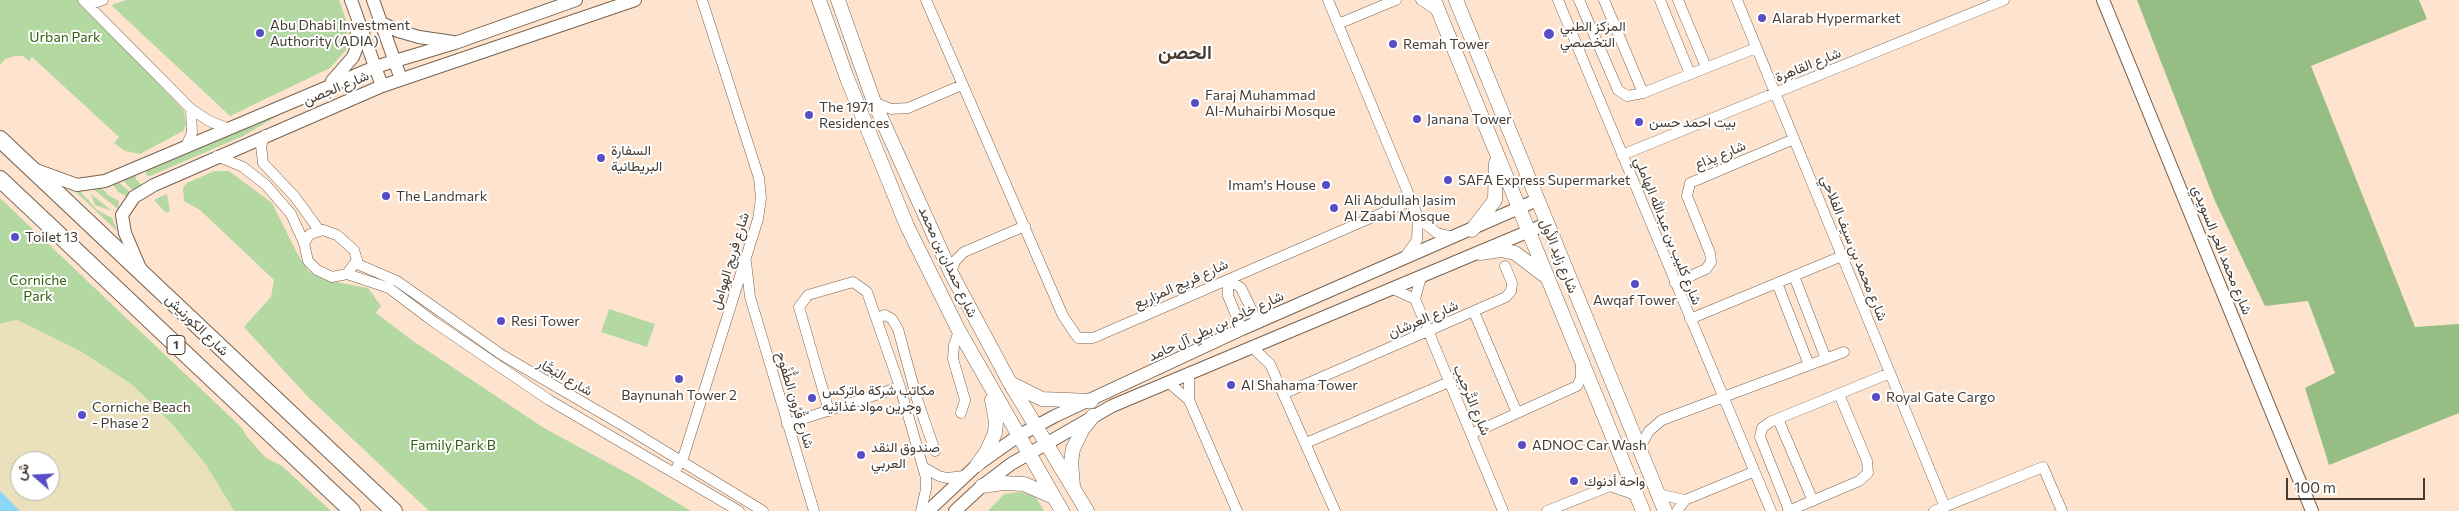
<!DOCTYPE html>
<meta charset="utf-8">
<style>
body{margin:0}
#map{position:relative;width:2459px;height:511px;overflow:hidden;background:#fee4ce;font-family:Commissioner,Vazirmatn,sans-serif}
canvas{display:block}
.north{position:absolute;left:10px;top:451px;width:50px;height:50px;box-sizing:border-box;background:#fff;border:1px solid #b5b1ad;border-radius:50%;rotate:289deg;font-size:14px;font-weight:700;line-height:20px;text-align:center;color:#453b32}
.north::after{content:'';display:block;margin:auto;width:18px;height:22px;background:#584dc5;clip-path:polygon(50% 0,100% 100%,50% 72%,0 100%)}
.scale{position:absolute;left:2286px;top:478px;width:139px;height:22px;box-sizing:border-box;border:2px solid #453b32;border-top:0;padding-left:6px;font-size:15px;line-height:18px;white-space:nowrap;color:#453b32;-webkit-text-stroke:4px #fff;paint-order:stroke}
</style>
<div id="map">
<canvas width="2459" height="511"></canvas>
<div class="north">ش</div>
<div class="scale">100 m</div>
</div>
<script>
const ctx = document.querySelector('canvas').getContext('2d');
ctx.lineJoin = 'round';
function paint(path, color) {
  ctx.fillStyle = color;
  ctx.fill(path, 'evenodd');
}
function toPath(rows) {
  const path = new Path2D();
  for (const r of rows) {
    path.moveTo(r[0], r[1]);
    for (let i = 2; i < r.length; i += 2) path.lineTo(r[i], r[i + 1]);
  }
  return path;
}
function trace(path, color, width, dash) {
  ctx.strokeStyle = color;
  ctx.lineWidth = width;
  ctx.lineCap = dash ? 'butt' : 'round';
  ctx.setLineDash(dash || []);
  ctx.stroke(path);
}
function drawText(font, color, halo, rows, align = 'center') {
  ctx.font = font + ' Commissioner,Vazirmatn,sans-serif';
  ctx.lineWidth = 4;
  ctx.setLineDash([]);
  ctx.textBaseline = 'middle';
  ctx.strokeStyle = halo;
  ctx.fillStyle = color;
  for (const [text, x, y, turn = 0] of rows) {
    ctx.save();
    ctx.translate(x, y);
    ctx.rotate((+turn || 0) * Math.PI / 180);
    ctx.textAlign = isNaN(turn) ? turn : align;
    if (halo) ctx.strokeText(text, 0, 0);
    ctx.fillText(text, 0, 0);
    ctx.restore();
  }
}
paint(toPath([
 [0,0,80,0,184,111,186,124,183,131,140,154,125,151,114,143,119,137,32,57,29,61,23,56,15,56,5,59,0,65],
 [126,0,339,0,348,25,346,50,330,68,230,116,111,5],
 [284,112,243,136,150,176,146,175,146,171,151,168],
 [214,171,229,171,272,203,297,253,309,272,325,280,368,288,381,306,376,313,413,341,544,428,636,478,691,511,429,511,308,397,244,327,271,297,274,280,200,210,184,201,183,188,187,183],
 [135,173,136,179,141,185,132,190,120,177],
 [111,182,118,182,130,192,126,196,118,192],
 [102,188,108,195,119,201,118,209,93,189],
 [73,189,79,190,97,210,112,218,117,231],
 [91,194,112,211,95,205],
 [167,194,170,211,166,213,154,200],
 [0,198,241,427,248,438,266,458,282,466,331,511,234,511,206,465,172,424,131,384,80,351,17,320,0,324],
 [609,309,655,324,647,347,601,332],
 [1020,492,1035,496,1044,511,988,511,1004,494]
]), '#b3d8a2');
paint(toPath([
 [2137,0,2419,0,2427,19,2311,66,2415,327,2459,324,2459,413,2329,465,2305,388,2335,373,2308,301,2265,306,2215,201]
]), '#96bd84');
paint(toPath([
 [17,320,80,351,131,384,172,424,206,465,234,511,20,511,0,491,0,324],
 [20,461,50,461,50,491,20,491]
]), '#eae0bb');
paint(toPath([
 [0,491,20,511,0,511]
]), '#8bd7f9');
const minor = toPath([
 [83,0,191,109,209,121,229,129],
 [926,0,1063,316,1078,338,1093,338,1410,201],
 [1328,0,1418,217,1417,240,1405,257],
 [1421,0,1438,11],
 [1558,0,1771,511],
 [1579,0,1618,90,1627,96,1643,93,1756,48],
 [1604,0,1643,93],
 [1660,0,1690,74],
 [1678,0,1706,67],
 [1737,0,1945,507],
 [88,5,103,0],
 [1338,24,1396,0],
 [874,102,891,109,908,108,962,85],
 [265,135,261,146,263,163,295,197,319,230],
 [185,148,192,133,191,109],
 [1622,155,2004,0],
 [217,156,243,167,266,185,291,214,304,243],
 [1418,218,1437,233,1454,237],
 [323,230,337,235,354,250,357,260,347,274,332,277,317,270,308,261,304,243,310,234,323,230],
 [746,262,750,297,814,511],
 [355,263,397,281,502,355,622,425,763,511],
 [951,273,955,261,964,252,1025,226],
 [347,274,389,288,434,322,549,400,739,511],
 [1794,276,1826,359],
 [1421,277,1415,299,1503,511],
 [1675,283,1706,269,1711,262,1710,253,1687,196,1690,183,1794,139],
 [1777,283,1809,365],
 [1393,289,1415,299],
 [1474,312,1517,413],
 [876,318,885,315,892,319,898,329,917,399,935,451],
 [1690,319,1842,256],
 [1242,329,1228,296,1228,282,1234,283,1241,288,1258,323],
 [959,331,954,345,953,359,965,400,961,413],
 [1252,347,1270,364,1335,511],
 [1189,373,1189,400,1237,511],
 [1168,382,1189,400],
 [1283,394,1506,297,1511,291,1512,283,1505,266],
 [829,411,799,307,808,295,853,282,867,292,900,387,926,478,926,489,921,511],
 [1778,419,1813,501],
 [787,424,900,387],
 [1471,434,1577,386,1581,378,1581,364],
 [1306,443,1449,382],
 [1639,449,1649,431,1662,420,1844,352],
 [923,467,939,476,947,478,964,476],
 [674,473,684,455,758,219,761,198,759,178,702,0],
 [1658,494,1685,500,1753,472],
 [1789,510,1760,437,1762,428,1770,422,1890,373],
 [1547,511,1610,486,1636,495],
 [1677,511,1685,500],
 [1788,511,1859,481,1868,473,1867,461,1839,394],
 [1934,511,2043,467,2062,511]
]);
const tertiary = toPath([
 [351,0,382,86],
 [373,0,401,79],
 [2103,0,2312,511],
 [380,22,398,31,419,37,453,42],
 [332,81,353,57,356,49,357,25],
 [36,170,77,185,105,181,375,67,455,43,576,0],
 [140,268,125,233,122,215,134,197,154,185,382,86,635,0],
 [928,511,977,465,1018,436,1055,416,1242,329,1537,200],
 [955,511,982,486,1011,464,1112,406,1546,224]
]);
const secondary = toPath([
 [819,0,847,78,907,226,959,331,1062,511],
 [838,0,874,102,951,273,1010,383,1087,511],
 [1434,0,1643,511],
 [1456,0,1665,511],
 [1472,230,1495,200,1496,163],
 [1480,253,1501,250,1515,253,1544,275],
 [1010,383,1042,399,1091,401],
 [977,465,987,451,995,433,996,422,992,400],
 [982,486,1003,483,1024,484,1054,497],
 [1073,486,1071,462,1073,449,1082,430,1093,416]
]);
const trunk = toPath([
 [0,139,394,511],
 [0,179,352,511]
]);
trace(minor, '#78624e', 11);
trace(tertiary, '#78624e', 14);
trace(secondary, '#78624e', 15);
trace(trunk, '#78624e', 18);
trace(minor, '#fff', 10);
trace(tertiary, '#fff', 12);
trace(secondary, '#fff', 14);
trace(trunk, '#fff', 16);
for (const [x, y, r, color] of [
 [1762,18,5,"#584dc5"],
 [260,33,5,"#584dc5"],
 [1549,34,6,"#584dc5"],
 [1393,44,5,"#584dc5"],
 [1195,103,5,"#584dc5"],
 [809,115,5,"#584dc5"],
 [1417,119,5,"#584dc5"],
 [1639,122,5,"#584dc5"],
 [601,158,5,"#584dc5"],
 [1448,180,5,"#584dc5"],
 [1326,185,5,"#584dc5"],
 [386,196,5,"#584dc5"],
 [1334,208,5,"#584dc5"],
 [15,237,5,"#584dc5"],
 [1635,284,5,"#584dc5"],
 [501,321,5,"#584dc5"],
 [679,379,5,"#584dc5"],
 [1231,385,5,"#584dc5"],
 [1876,397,5,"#584dc5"],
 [812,398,5,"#584dc5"],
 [82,415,5,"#584dc5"],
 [1522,445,5,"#584dc5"],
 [861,455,5,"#584dc5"],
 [1574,481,5,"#584dc5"]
]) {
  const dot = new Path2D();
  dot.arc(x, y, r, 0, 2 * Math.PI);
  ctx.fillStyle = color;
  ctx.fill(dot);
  trace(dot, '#fff', 2);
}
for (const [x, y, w] of [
 [176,345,18]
]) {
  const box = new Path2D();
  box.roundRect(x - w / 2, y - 9.5, w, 19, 4);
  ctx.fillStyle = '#fff';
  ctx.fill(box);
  trace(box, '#453b32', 1);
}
drawText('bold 12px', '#453b32', null, [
 ["1",176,345]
]);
drawText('14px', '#453b32', '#fff', [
 ["Alarab Hypermarket",1772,18],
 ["Abu Dhabi Investment",270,25],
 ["Authority (ADIA)",270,41],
 ["المركز الطبي",1560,26],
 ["التخصصي",1560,42],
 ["Remah Tower",1403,44],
 ["Faraj Muhammad",1205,95],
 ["Al-Muhairbi Mosque",1205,111],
 ["The 1971",819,107],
 ["Residences",819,123],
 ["Janana Tower",1427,119],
 ["بيت احمد حسن",1649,122],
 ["السفارة",611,150],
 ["البريطانية",611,166],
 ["SAFA Express Supermarket",1458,180],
 ["Imam's House",1316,185,"right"],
 ["The Landmark",396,196],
 ["Ali Abdullah Jasim",1344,200],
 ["Al Zaabi Mosque",1344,216],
 ["Toilet 13",25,237],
 ["Awqaf Tower",1635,300,"center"],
 ["Resi Tower",511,321],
 ["Al Shahama Tower",1241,385],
 ["مكاتب شركة ماتركس",822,390],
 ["وجرين مواد غذائيه",822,406],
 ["Baynunah Tower 2",679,395,"center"],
 ["Royal Gate Cargo",1886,397],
 ["Corniche Beach",92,407],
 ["- Phase 2",92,423],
 ["ADNOC Car Wash",1532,445],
 ["صندوق النقد",871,447],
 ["العربي",871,463],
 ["واحة أدنوك",1584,481]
], 'left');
drawText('14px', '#2f5e0e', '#fff', [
 ["Urban Park",65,37],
 ["Corniche",38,280],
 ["Park",38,296],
 ["Family Park B",453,445]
]);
drawText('14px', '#453b32', '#fff', [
 ["شارع القاهِرة",1808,65,-22],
 ["شارع الحِصن",336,88,-22],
 ["شارع يِذاع",1720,155,-22],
 ["شارع كليب بن عبدالله الهاملي",1668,231,68],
 ["شارع محمد بن سيف الفلاحي",1854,248,68],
 ["شارع محمد الحر السويدي",2222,250,68],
 ["شارع زايد الأول",1559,256,68],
 ["شارع فريج الهوامل",730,261,-73],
 ["شارع حمدان بن محمد",948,262,65],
 ["شارع فريج المزاريع",1181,284,-24],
 ["شارع العِرشان",1423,319,-23],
 ["شارع الكورنيش",197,325,44],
 ["شارع خادم بن بطي آل حامد",1216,326,-25],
 ["شارع البَحَّار",565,377,30],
 ["شارع قُرُون الطُّفُوح",795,400,73],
 ["شارع التَّرحِيب",1472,400,67]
]);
drawText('bold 19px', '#453b32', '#fff', [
 ["الحصن",1185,53]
]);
</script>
